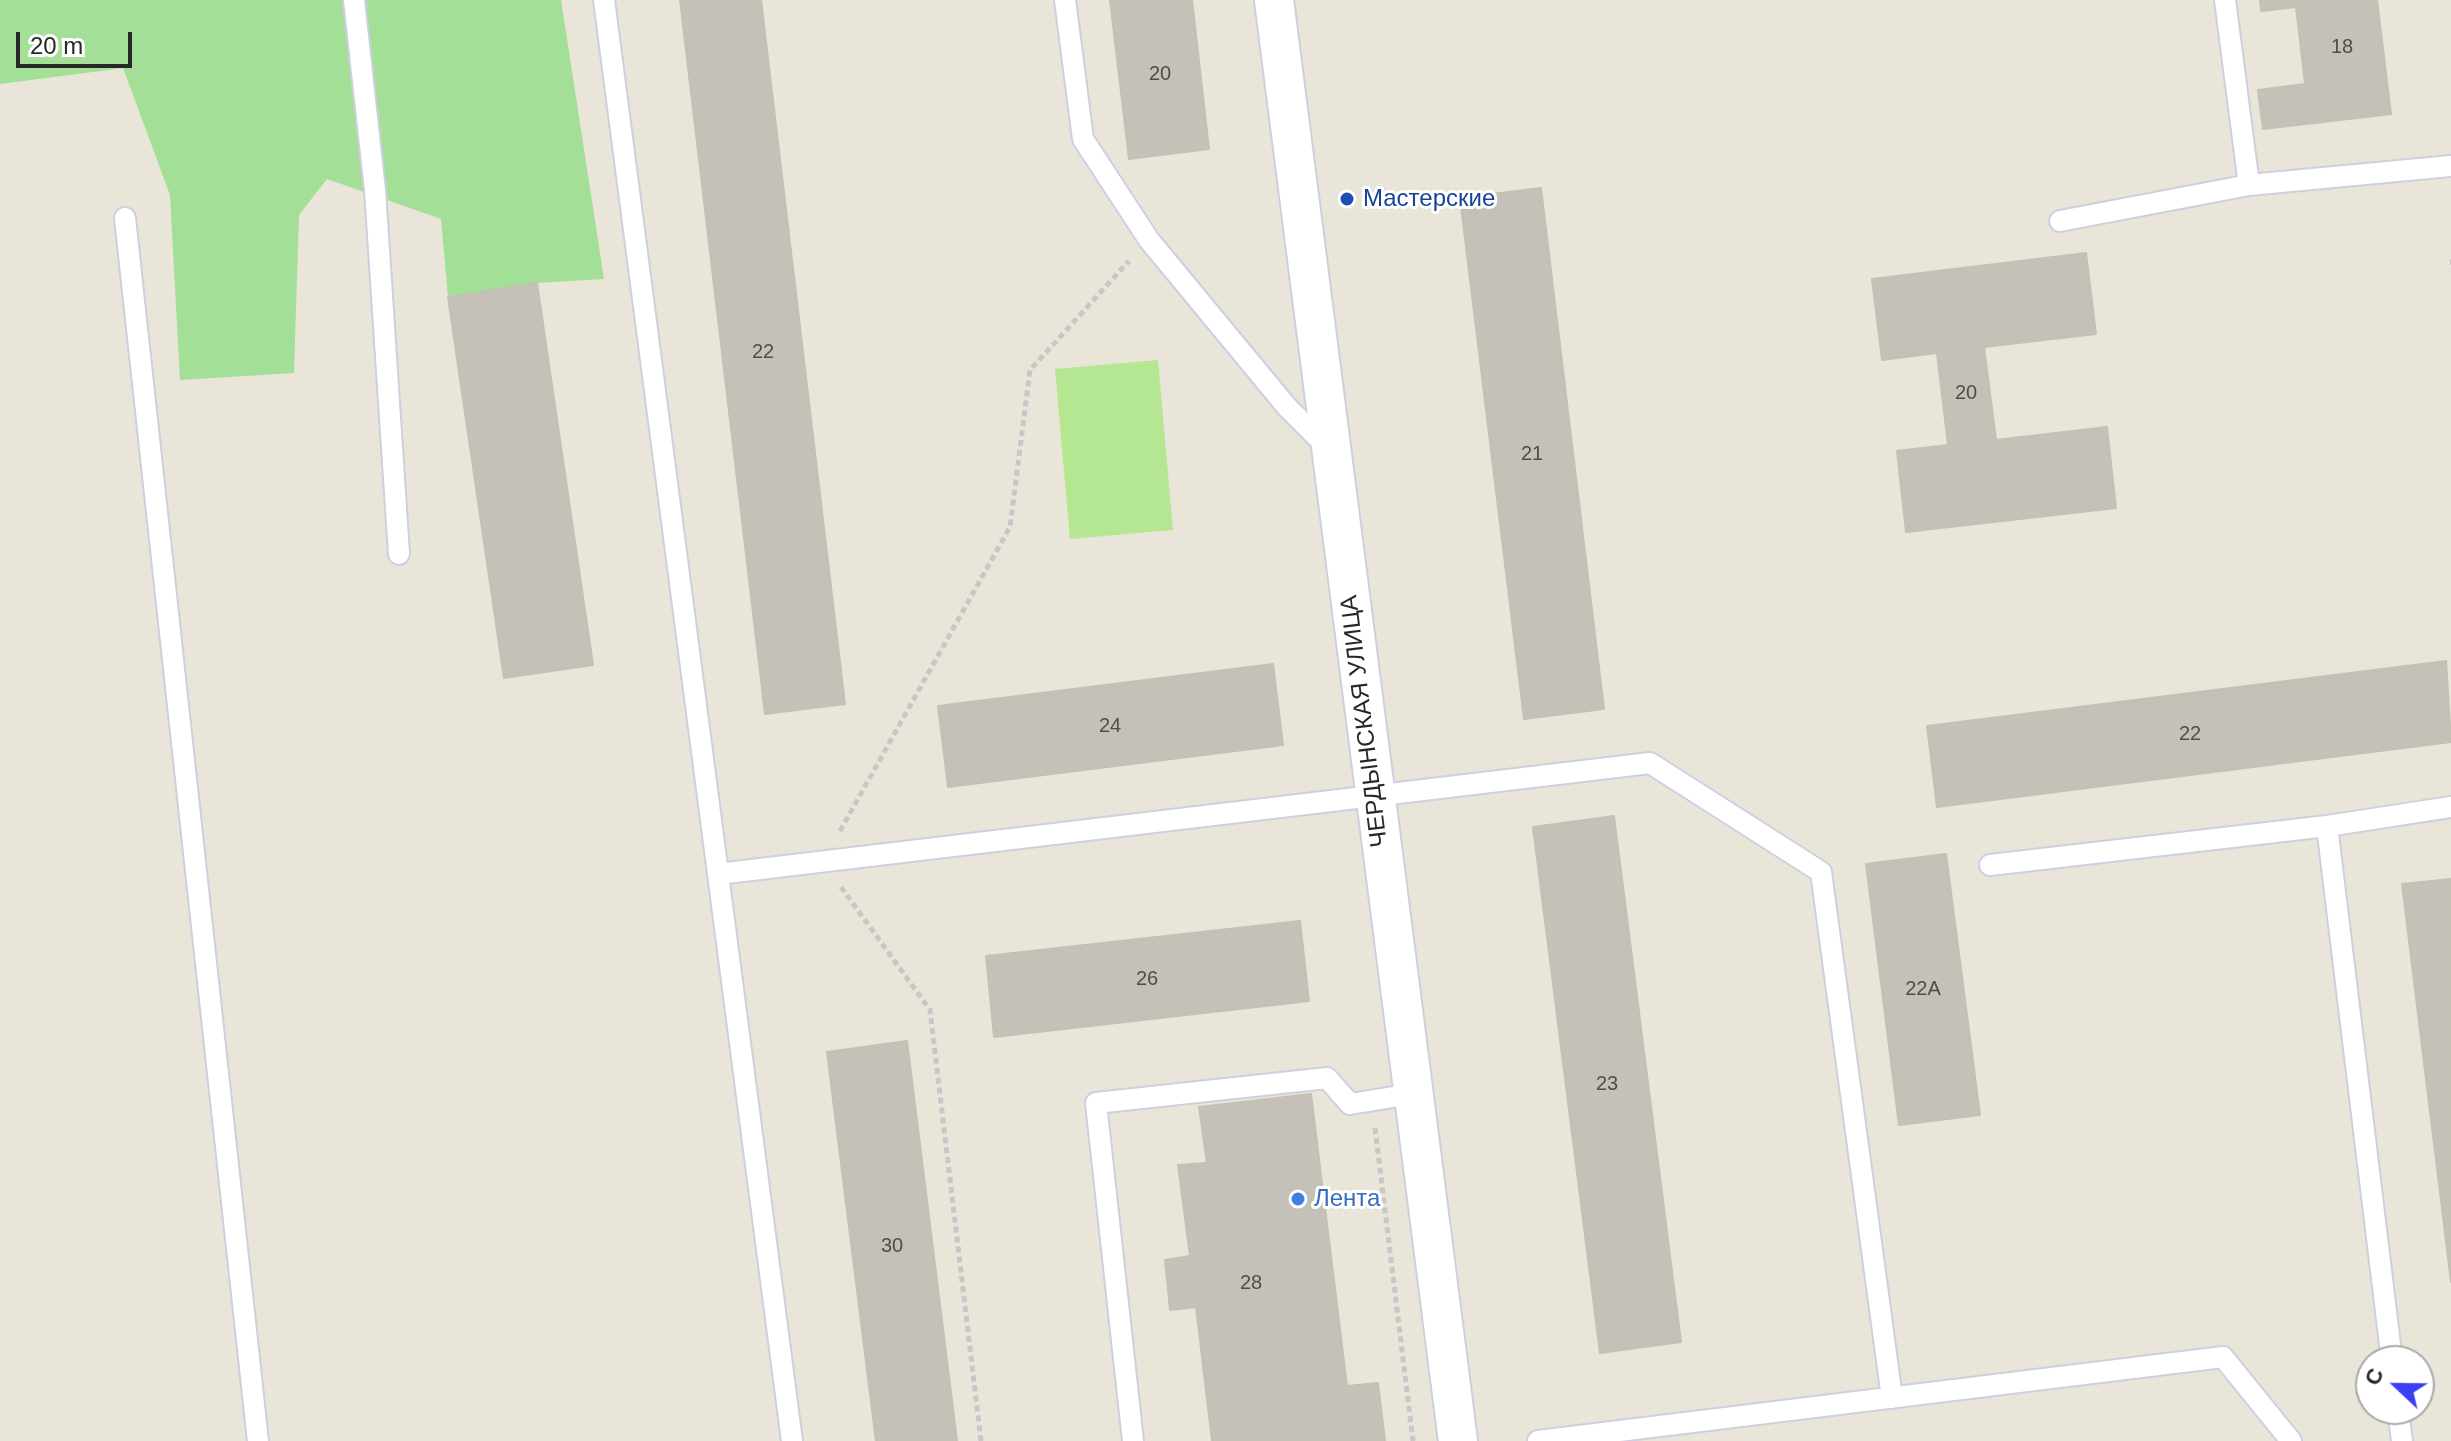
<!DOCTYPE html>
<meta charset="utf-8">
<style>
body{margin:0}
#map{position:relative;width:2451px;height:1441px;overflow:hidden;background:#eae5d9;font-family:Arial,sans-serif}
canvas{display:block}
.north{position:absolute;left:2355px;top:1345px;width:80px;height:80px;box-sizing:border-box;background:#fff;border:2px solid #a9a9a9;border-radius:50%;rotate:292deg;font-size:22px;font-weight:700;line-height:32px;text-align:center;color:#272727}
.north::after{content:'';display:block;margin:auto;width:28px;height:36px;background:#3b40f4;clip-path:polygon(50% 0,100% 100%,50% 72%,0 100%)}
.scale{position:absolute;left:16px;top:32px;width:116px;height:36px;box-sizing:border-box;border:4px solid #272727;border-top:0;padding-left:10px;font-size:24px;line-height:28px;white-space:nowrap;color:#272727;-webkit-text-stroke:6px #fff;paint-order:stroke}
</style>
<div id="map">
<canvas width="2451" height="1441"></canvas>
<div class="north">С</div>
<div class="scale">20 m</div>
</div>
<script>
const ctx = document.querySelector('canvas').getContext('2d');
ctx.lineJoin = 'round';
function paint(path, color) {
  ctx.fillStyle = color;
  ctx.fill(path, 'evenodd');
}
function toPath(rows) {
  const path = new Path2D();
  for (const r of rows) {
    path.moveTo(r[0], r[1]);
    for (let i = 2; i < r.length; i += 2) path.lineTo(r[i], r[i + 1]);
  }
  return path;
}
function trace(path, color, width, dash) {
  ctx.strokeStyle = color;
  ctx.lineWidth = width;
  ctx.lineCap = dash ? 'butt' : 'round';
  ctx.setLineDash(dash || []);
  ctx.stroke(path);
}
function drawText(font, color, halo, rows, align = 'center') {
  ctx.font = font + ' Arial,sans-serif';
  ctx.lineWidth = 6;
  ctx.setLineDash([]);
  ctx.textBaseline = 'middle';
  ctx.strokeStyle = halo;
  ctx.fillStyle = color;
  for (const [text, x, y, turn = 0] of rows) {
    ctx.save();
    ctx.translate(x, y);
    ctx.rotate((+turn || 0) * Math.PI / 180);
    ctx.textAlign = isNaN(turn) ? turn : align;
    if (halo) ctx.strokeText(text, 0, 0);
    ctx.fillText(text, 0, 0);
    ctx.restore();
  }
}
paint(toPath([
 [0,0,561,0,604,279,537,283,448,297,441,219,327,179,299,215,294,373,180,380,170,195,123,68,0,84]
]), '#a3df96');
paint(toPath([
 [1158,360,1173,530,1070,539,1055,369]
]), '#b5e792');
const building = toPath([
 [680,0,761,0,845,704,765,714,680,0],
 [1110,0,1192,0,1209,149,1129,159,1110,0],
 [2260,0,2377,0,2391,114,2263,129,2258,90,2305,84,2296,7,2261,11,2260,0],
 [1541,188,1604,709,1524,719,1460,198,1541,188],
 [2086,253,2096,334,1984,347,1996,440,2107,427,2116,508,1906,532,1897,451,1948,445,1937,353,1882,360,1872,279,2086,253],
 [537,283,593,665,504,678,448,297,537,283],
 [2446,661,2451,742,1937,807,1927,726,2446,661],
 [1273,664,1283,745,948,787,938,706,1273,664],
 [1614,816,1681,1342,1600,1353,1533,827,1614,816],
 [1946,854,1980,1115,1899,1125,1866,864,1946,854],
 [2451,879,2451,1282,2402,884,2451,879],
 [1300,921,1309,1001,994,1037,986,956,1300,921],
 [907,1041,957,1441,876,1441,827,1052,907,1041],
 [1311,1094,1347,1386,1378,1383,1385,1441,1212,1441,1196,1307,1170,1310,1165,1260,1190,1256,1178,1165,1207,1163,1199,1107,1311,1094]
]);
paint(building, '#c5c1b9');
trace(building, '#c4c1b3', 2);
const lane = toPath([
 [354,0,375,190,399,554],
 [604,0,792,1441],
 [1065,0,1083,139,1149,240,1287,407,1328,448],
 [2225,0,2249,185,2451,166],
 [125,218,258,1441],
 [2060,221,2249,185],
 [2327,826,2392,1361],
 [1990,865,2327,826,2451,807],
 [718,874,1650,763,1821,872,1892,1398],
 [2398,1409,2402,1441],
 [1133,1441,1096,1103,1327,1078,1350,1104,1412,1094],
 [1538,1441,2223,1357,2291,1441]
]);
const street = toPath([
 [1274,0,1458,1441]
]);
trace(lane, '#cecfe0', 24);
trace(street, '#cecfe0', 42);
trace(toPath([
 [2450,262,2451,262],
 [840,831,1010,527,1030,370,1129,261],
 [841,887,930,1010,981,1441],
 [1375,1128,1413,1441]
]), '#c7c7c7', 5, [6, 4]);
trace(lane, '#fff', 20);
trace(street, '#fff', 38);
for (const [x, y, r, color] of [
 [1347,199,8,"#1a4fb4"],
 [1298,1199,8,"#3f7fe0"]
]) {
  const dot = new Path2D();
  dot.arc(x, y, r, 0, 2 * Math.PI);
  ctx.fillStyle = color;
  ctx.fill(dot);
  trace(dot, '#fff', 3);
}
drawText('20px', '#4e4e4c', null, [
 ["18",2342,47],
 ["20",1160,74],
 ["22",763,352],
 ["20",1966,393],
 ["21",1532,454],
 ["24",1110,726],
 ["22",2190,734],
 ["26",1147,979],
 ["22А",1923,989],
 ["23",1607,1084],
 ["30",892,1246],
 ["28",1251,1283]
]);
drawText('24px', '#164399', '#fff', [
 ["Мастерские",1363,199]
], 'left');
drawText('24px', '#272727', '#fff', [
 ["ЧЕРДЫНСКАЯ УЛИЦА",1365,721,-97]
]);
drawText('24px', '#366cbe', '#fff', [
 ["Лента",1314,1199]
], 'left');
</script>
